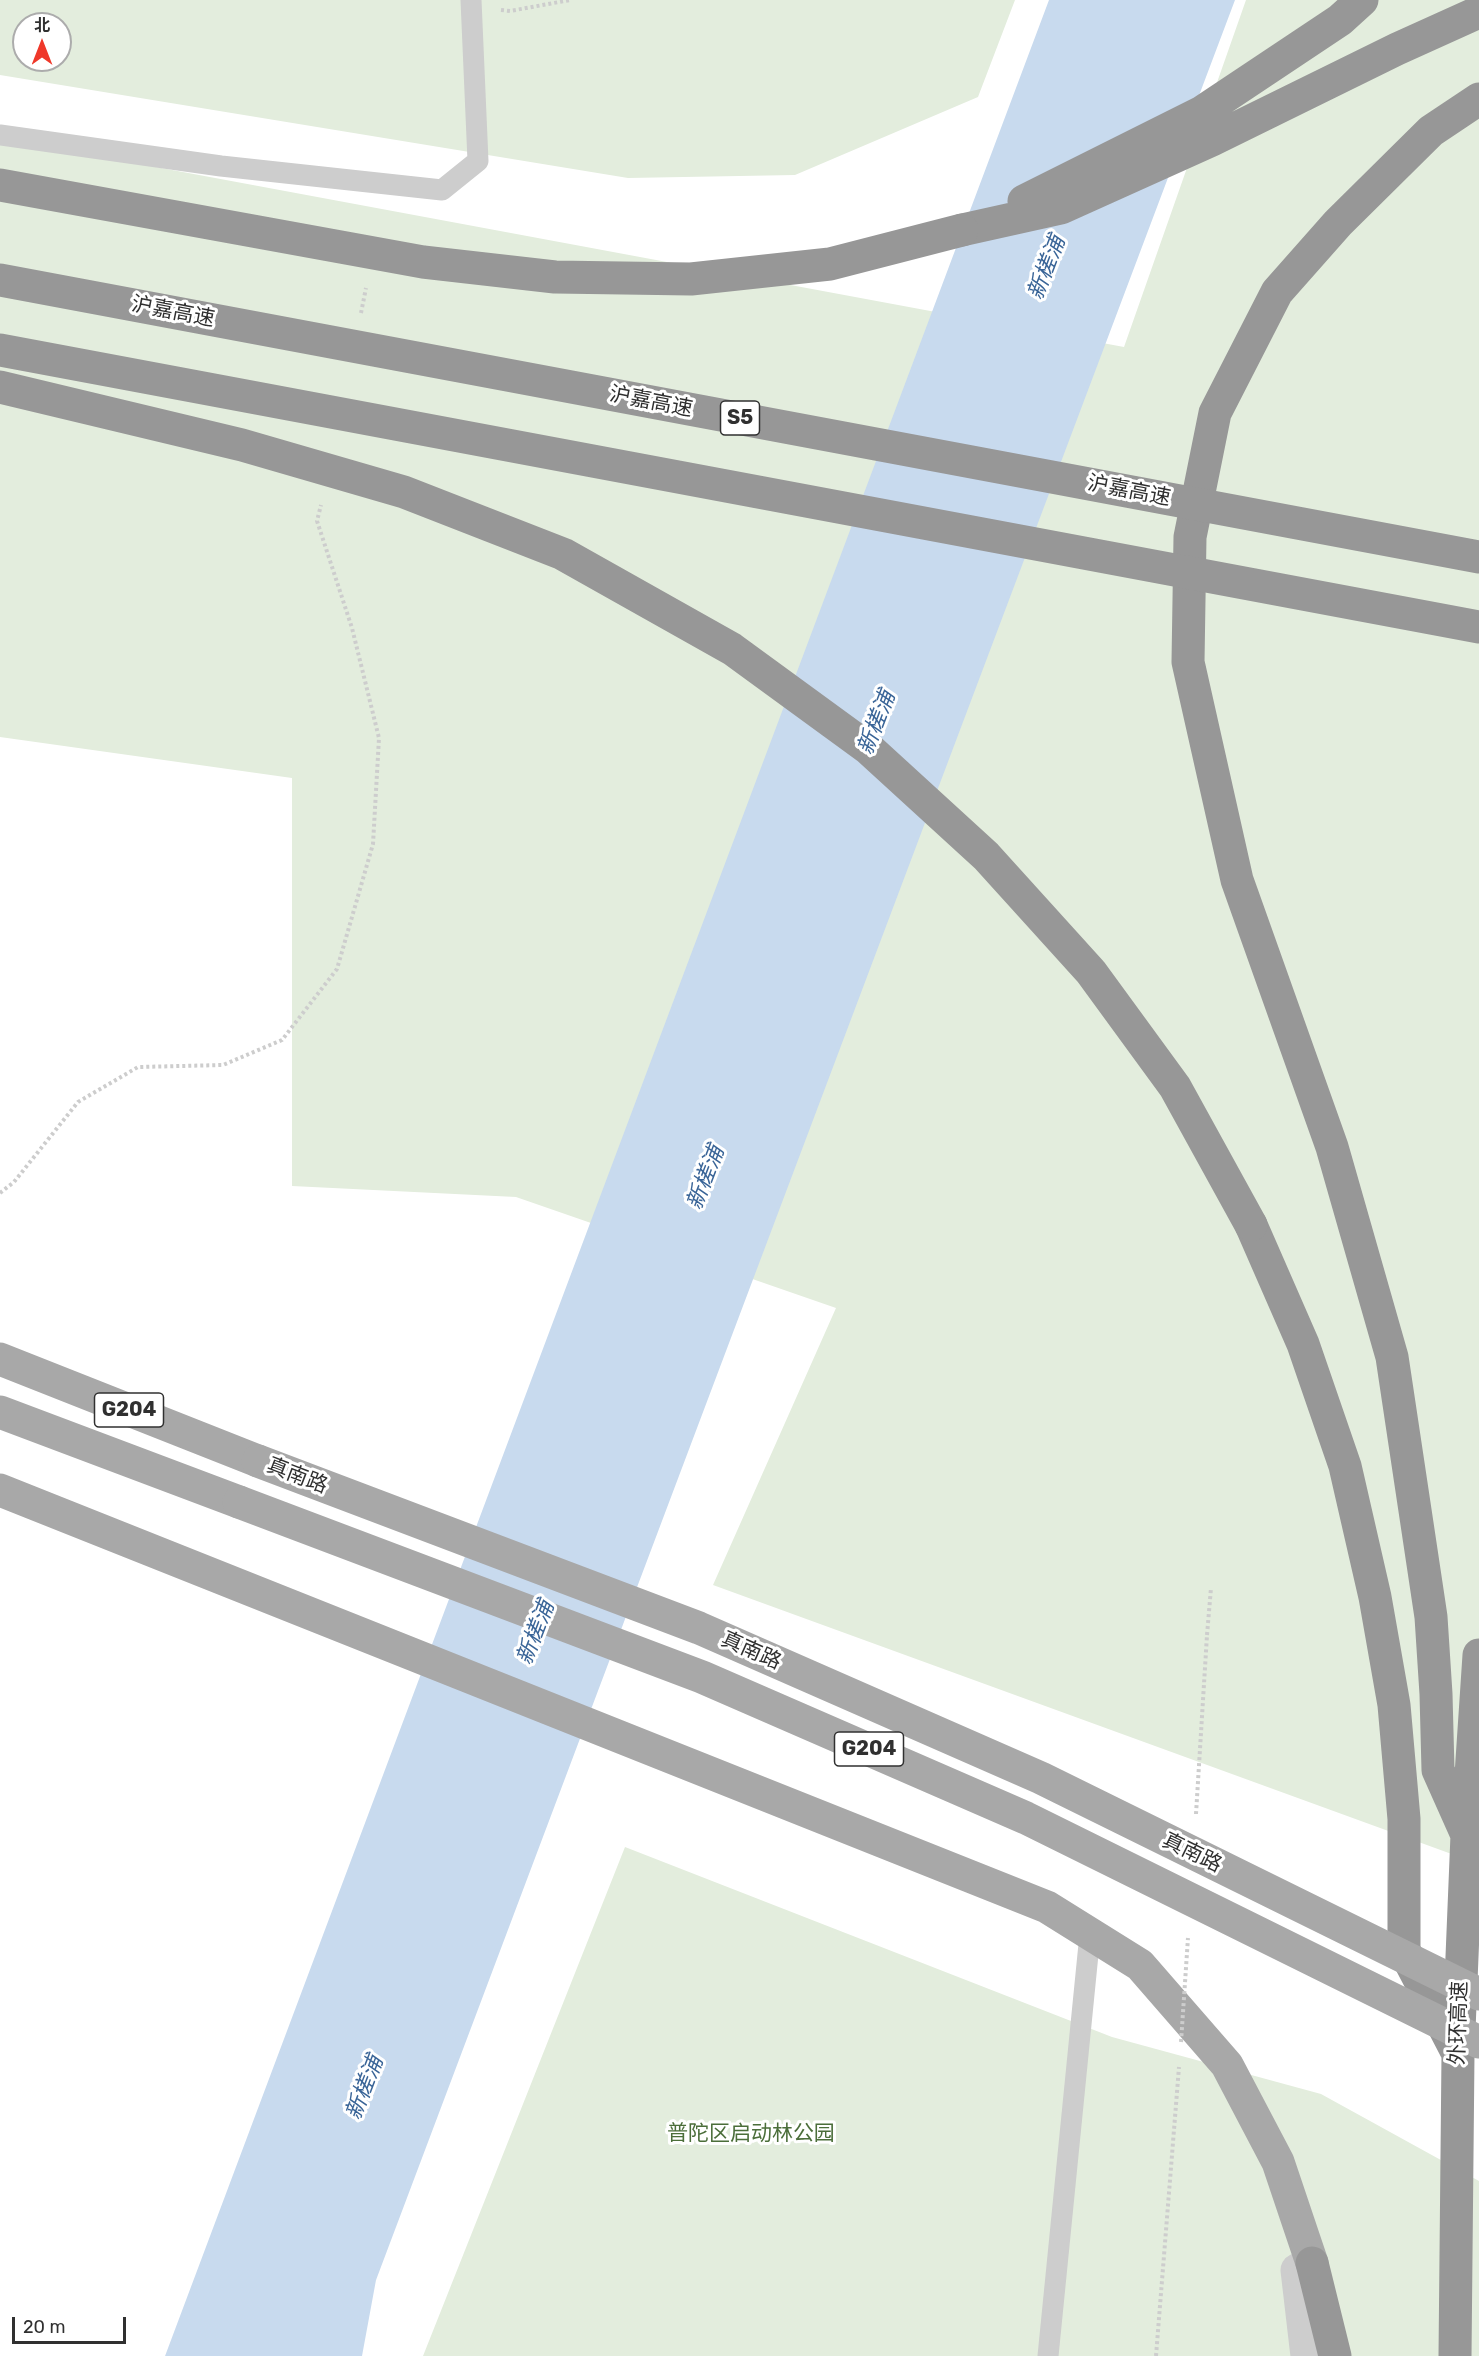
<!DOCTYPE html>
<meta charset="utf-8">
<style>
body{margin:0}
#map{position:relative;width:1479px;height:2356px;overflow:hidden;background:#fff;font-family:Rubik,"Noto Sans SC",sans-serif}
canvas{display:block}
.north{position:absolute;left:12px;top:12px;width:60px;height:60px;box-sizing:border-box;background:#fff;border:2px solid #acacac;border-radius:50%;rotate:0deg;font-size:16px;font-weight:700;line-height:24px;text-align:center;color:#303030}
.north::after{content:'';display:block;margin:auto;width:21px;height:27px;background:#ef382a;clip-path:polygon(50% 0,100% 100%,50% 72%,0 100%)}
.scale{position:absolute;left:12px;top:2317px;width:114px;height:27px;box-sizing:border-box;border:3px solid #303030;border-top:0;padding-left:8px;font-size:18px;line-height:21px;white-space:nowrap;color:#303030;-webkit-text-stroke:4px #fff;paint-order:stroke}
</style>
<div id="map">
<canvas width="1479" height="2356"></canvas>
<div class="north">北</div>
<div class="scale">20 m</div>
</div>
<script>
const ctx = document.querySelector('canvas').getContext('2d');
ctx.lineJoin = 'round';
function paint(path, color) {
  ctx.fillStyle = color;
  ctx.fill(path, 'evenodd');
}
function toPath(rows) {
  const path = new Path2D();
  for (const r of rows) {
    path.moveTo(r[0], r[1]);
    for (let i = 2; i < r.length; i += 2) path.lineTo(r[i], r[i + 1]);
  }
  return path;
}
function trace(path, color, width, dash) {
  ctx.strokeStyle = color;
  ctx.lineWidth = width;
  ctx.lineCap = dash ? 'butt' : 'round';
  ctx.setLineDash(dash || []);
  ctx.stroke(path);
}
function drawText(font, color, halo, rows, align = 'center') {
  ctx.font = font + ' Rubik,"Noto Sans SC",sans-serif';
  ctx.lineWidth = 6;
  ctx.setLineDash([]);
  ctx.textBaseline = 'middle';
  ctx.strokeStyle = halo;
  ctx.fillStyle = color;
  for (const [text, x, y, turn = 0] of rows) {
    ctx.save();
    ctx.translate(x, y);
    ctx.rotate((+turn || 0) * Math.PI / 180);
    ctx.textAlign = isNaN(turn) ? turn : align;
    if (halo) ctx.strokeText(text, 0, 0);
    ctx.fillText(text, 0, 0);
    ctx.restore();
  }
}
paint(toPath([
 [0,0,1015,0,978,97,795,175,628,178,0,75],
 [24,24,60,24,60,60,24,60],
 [1246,0,1479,0,1479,1864,713,1585,836,1308,516,1197,292,1186,292,778,0,737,0,138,1124,347],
 [625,1847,1112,2037,1321,2094,1479,2181,1479,2356,423,2356]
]), '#e3eddd');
paint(toPath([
 [1049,0,1235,0,376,2280,362,2356,165,2356]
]), '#c8daee');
trace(toPath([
 [501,10,510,11,570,0],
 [361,313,366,288],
 [0,1193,14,1182,78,1102,138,1067,223,1065,282,1040,337,969,373,844,379,738,352,628,317,521,321,505],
 [1207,1635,1211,1588],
 [1156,2356,1179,2067]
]), '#cdcdcd', 4, [3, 3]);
trace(toPath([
 [0,135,221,166,442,190,478,161,471,0],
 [1048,2356,1090,1934]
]), '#cdcdcd', 21);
trace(toPath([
 [1307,2356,1297,2270,1312,2263]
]), '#cdcdcd', 33);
trace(toPath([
 [0,1359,258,1461],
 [0,1412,239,1502],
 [0,1490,1047,1907,1140,1965,1227,2065,1278,2162,1312,2263]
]), '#a8a8a8', 33);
trace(toPath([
 [1024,201,1202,112,1340,20,1362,0],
 [962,230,1061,208,1212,140,1397,49,1479,12],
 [1251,1225,1303,1344,1345,1466,1375,1597,1394,1705,1404,1819,1404,1950,1458,2054],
 [1467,1835,1438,1770,1436,1694,1431,1617,1392,1357,1332,1147,1237,880,1188,662,1190,537,1215,413,1277,292,1338,223,1431,131,1479,99],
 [1312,2263,1335,2356],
 [1455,2356,1458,2054,1467,1835,1479,1655]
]), '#979797', 33);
trace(toPath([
 [1196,1814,1207,1635],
 [1181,2042,1188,1938]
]), '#cdcdcd', 4, [3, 3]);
trace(toPath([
 [258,1461,699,1628,1041,1778,1479,1994],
 [239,1502,702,1677,1026,1818,1479,2042]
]), '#a8a8a8', 33);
trace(toPath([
 [0,185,423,262,555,277,691,279,830,264,962,230],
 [0,280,1479,557],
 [0,350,1479,627],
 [0,387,242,445,404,492,563,554,732,649,869,749,986,856,1091,972,1175,1087,1251,1225]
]), '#979797', 33);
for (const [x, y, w] of [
 [740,418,39],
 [129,1410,69],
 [869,1749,69]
]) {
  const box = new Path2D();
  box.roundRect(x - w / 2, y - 17, w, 34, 4.5);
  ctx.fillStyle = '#fff';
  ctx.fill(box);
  trace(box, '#303030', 1.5);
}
drawText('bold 20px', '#303030', null, [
 ["S5",740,418],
 ["G204",129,1410],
 ["G204",869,1749]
]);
drawText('21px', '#303030', '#fff', [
 ["沪嘉高速",173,312,11],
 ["沪嘉高速",651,402,11],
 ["沪嘉高速",1129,491,11],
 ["真南路",297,1476,21],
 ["真南路",751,1651,24],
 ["真南路",1192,1853,26],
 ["外环高速",1459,2023,-88]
]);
drawText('21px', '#4b6e3a', '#fff', [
 ["普陀区启动林公园",751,2134]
]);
drawText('italic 22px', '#396497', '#fff', [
 ["新槎浦",1047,268,-69],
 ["新槎浦",877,723,-69],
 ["新槎浦",706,1178,-69],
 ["新槎浦",536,1633,-69],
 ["新槎浦",365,2088,-69]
]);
</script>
